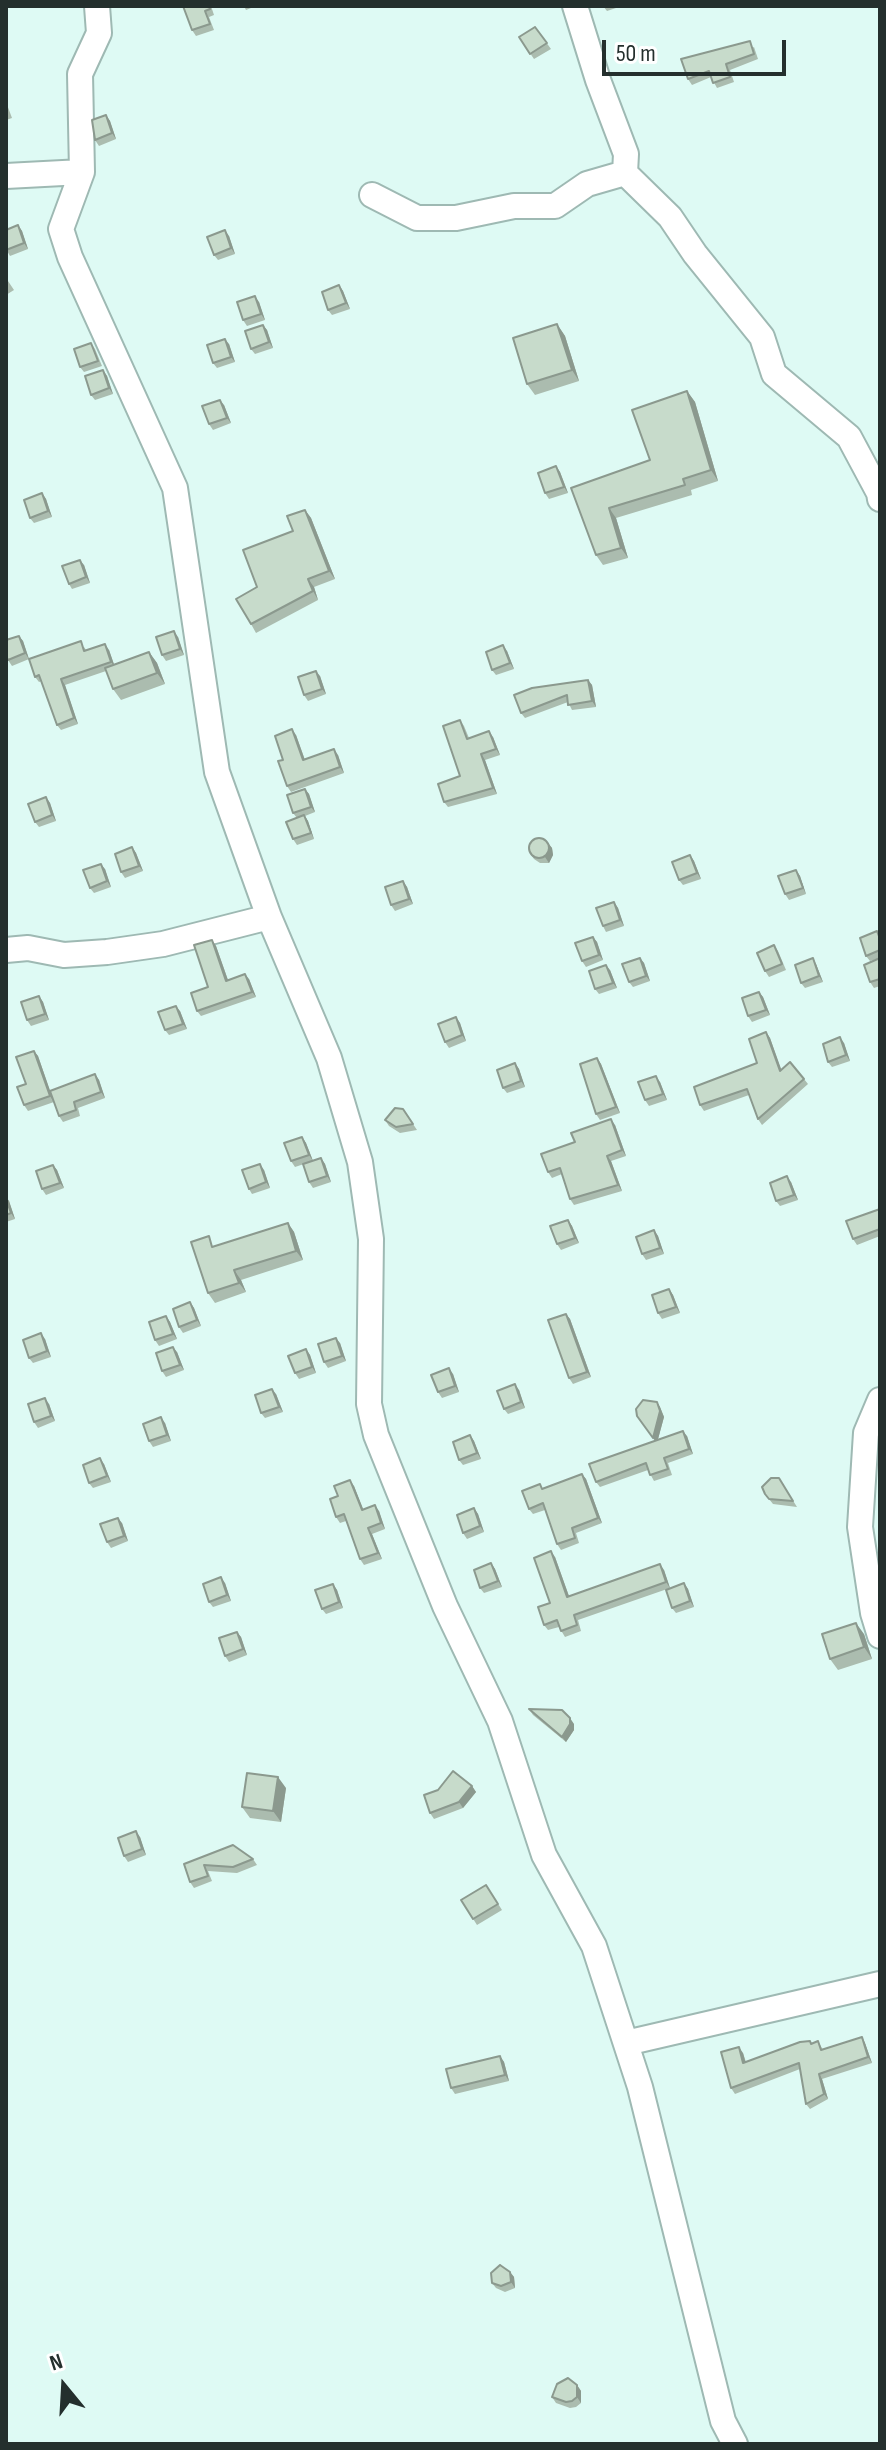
<!DOCTYPE html>
<style>
body{margin:0}
#map{position:relative;width:886px;height:2450px;overflow:hidden;background:#defaf4;font-family:"Sofia Sans Condensed",sans-serif}
canvas{display:block}
.frame{position:absolute;inset:0;border:8px solid #242f2d;pointer-events:none}
.north{position:absolute;left:24px;top:2346px;width:80px;height:80px;-webkit-text-stroke:6px #fff;paint-order:stroke;rotate:342deg;font-size:22px;font-weight:700;line-height:32px;text-align:center;color:#242f2d}
.north::after{content:'';display:block;margin:auto;width:28px;height:36px;background:#242f2d;clip-path:polygon(50% 0,100% 100%,50% 72%,0 100%)}
.scale{position:absolute;left:602px;top:40px;width:184px;height:36px;box-sizing:border-box;border:4px solid #242f2d;border-top:0;padding-left:10px;font-size:24px;line-height:28px;white-space:nowrap;color:#242f2d;-webkit-text-stroke:6px #fff;paint-order:stroke}
</style>
<div id="map">
<canvas width="886" height="2450"></canvas>
<div class="frame"></div>
<div class="north">N</div>
<div class="scale">50 m</div>
</div>
<script>
const ctx = document.querySelector('canvas').getContext('2d');
ctx.lineJoin = 'round';
function toPath(rows) {
  const path = new Path2D();
  for (const r of rows) {
    if (r.length === 3) {
      path.moveTo(r[0] + r[2], r[1]);
      path.arc(r[0], r[1], r[2], 0, 2 * Math.PI);
      continue;
    }
    path.moveTo(r[0], r[1]);
    for (let i = 2; i < r.length; i += 2) path.lineTo(r[i], r[i + 1]);
  }
  return path;
}
function trace(path, color, width, dash) {
  ctx.strokeStyle = color;
  ctx.lineWidth = width;
  ctx.lineCap = dash ? 'butt' : 'round';
  ctx.setLineDash(dash || []);
  ctx.stroke(path);
}
function paint(path, color) {
  ctx.fillStyle = color;
  ctx.fill(path, 'evenodd');
}
const minor = toPath([
 [97,6,99,33,80,74,82,172,61,229,70,257,175,488,217,772,269,917,329,1058,360,1162,371,1239,369,1404,376,1435,445,1606,500,1721,544,1855,594,1946,640,2087,723,2421,735,2444],
 [575,6,598,80,626,154,625,173,670,217,695,254,762,337,774,374,849,437,879,493,880,499],
 [6,176,82,172],
 [372,195,417,218,456,218,514,206,555,206,587,184,625,173],
 [6,950,28,948,64,955,107,952,163,944,269,917],
 [880,1400,866,1433,860,1527,873,1613,880,1636],
 [626,2043,880,1984]
]);
trace(minor, '#9eb9b3', 28);
trace(minor, '#fff', 24);
paint(toPath([
 [183,6,211,6,214,15,209,17,214,30,196,36,192,30],
 [244,6,256,6,246,10],
 [603,6,622,6,607,11],
 [535,27,551,49,534,59,519,37],
 [754,47,758,59,730,70,734,82,717,88,711,77,692,85,688,79],
 [6,102,12,118,6,120],
 [106,115,110,121,116,139,99,146,95,140],
 [18,225,22,231,28,249,10,256,6,249],
 [229,236,235,254,218,260,214,255],
 [6,278,14,290,6,295],
 [339,285,343,291,350,309,332,315,328,310],
 [259,302,265,320,247,326,243,320],
 [557,324,565,336,579,381,535,395,527,384],
 [263,325,267,330,273,348,255,354,251,349],
 [91,343,95,349,102,366,84,372,80,367],
 [229,344,235,362,217,368,213,363],
 [103,370,107,376,113,394,95,400,91,395],
 [687,391,695,402,718,481,691,490,692,495,616,518,628,558,603,565,596,555,571,488,650,460],
 [224,405,231,423,213,430,209,424],
 [556,466,560,472,568,493,549,499,545,493],
 [42,493,46,499,52,517,34,523,30,518],
 [305,510,311,518,335,579,314,587,318,600,256,633,251,624,257,587],
 [84,565,90,583,72,589,69,584],
 [19,636,23,641,29,659,84,647,86,650,109,650,114,665,149,652,157,663,165,684,121,700,113,689,106,671,65,685,78,724,61,730,57,725,42,681,39,682,35,677,29,659,12,666,8,660],
 [178,637,184,655,166,661,162,655],
 [507,651,514,669,496,675,492,670],
 [320,676,326,694,308,701,304,695],
 [588,680,592,685,596,707,572,710,568,702,525,718,521,713],
 [460,720,464,726,469,738,493,737,500,755,485,760,497,794,448,807,444,802,460,776],
 [296,735,305,760,338,755,344,773,291,792,287,786,283,760],
 [305,789,309,794,315,812,305,816,308,821,314,839,297,845,293,839,297,818,293,813],
 [46,797,50,803,56,821,39,827,35,822],
 [548,843,552,848,553,855,549,863,540,863,534,859,530,853],
 [132,847,136,853,143,871,125,878,121,872],
 [690,855,694,861,701,879,683,885,679,880],
 [105,869,111,887,94,893,90,888],
 [796,870,800,876,806,894,789,900,785,894],
 [403,881,407,887,413,904,395,911,391,905],
 [614,902,618,908,624,926,606,932,603,926],
 [880,935,880,958,870,961,866,956],
 [593,937,597,942,603,960,586,967,582,961],
 [212,940,216,946,228,980,249,979,256,997,201,1016,197,1011,208,987],
 [774,945,778,951,786,970,769,977,765,971],
 [640,958,644,963,650,981,633,987,629,982],
 [880,958,880,986,874,988,870,982],
 [816,964,823,982,805,988,801,983],
 [610,970,617,988,599,994,595,989],
 [759,992,763,997,770,1015,752,1022,748,1016],
 [39,996,43,1002,49,1020,31,1026,27,1020],
 [180,1011,187,1029,169,1035,165,1030],
 [456,1017,460,1023,466,1041,449,1048,445,1042],
 [766,1032,770,1038,781,1070,804,1079,808,1084,762,1125,758,1119,749,1095,704,1111,700,1105,757,1063],
 [844,1043,850,1061,832,1067,828,1062],
 [34,1051,38,1056,50,1091,95,1074,99,1080,105,1098,78,1108,80,1116,63,1122,59,1116,54,1102,28,1111,24,1105,26,1084],
 [597,1058,601,1064,620,1113,600,1120,596,1114],
 [515,1063,519,1069,525,1087,507,1093,503,1088],
 [660,1082,667,1100,649,1106,645,1100],
 [403,1109,417,1130,400,1133,389,1126,385,1120],
 [615,1125,626,1156,611,1161,622,1191,574,1205,570,1199,562,1174,552,1178,548,1172,575,1142],
 [302,1137,306,1143,313,1161,295,1167,291,1161],
 [321,1158,325,1164,331,1182,313,1188,309,1182],
 [53,1165,57,1170,64,1188,46,1195,42,1189],
 [264,1170,270,1188,252,1194,249,1189],
 [791,1182,798,1200,780,1206,776,1201],
 [6,1197,9,1201,15,1219,6,1222],
 [880,1209,880,1236,857,1245,853,1239],
 [568,1220,572,1226,579,1243,561,1250,557,1244],
 [288,1223,294,1232,303,1260,241,1280,246,1292,215,1303,208,1293,215,1246],
 [654,1230,658,1236,664,1254,646,1260,642,1254],
 [669,1289,673,1295,680,1313,662,1319,658,1313],
 [190,1302,194,1308,201,1326,183,1333,179,1327],
 [566,1314,570,1319,591,1377,573,1384,569,1378],
 [166,1316,170,1322,177,1339,159,1346,155,1340],
 [45,1339,51,1357,33,1363,29,1358],
 [340,1343,346,1361,328,1368,324,1362],
 [306,1349,310,1355,316,1373,299,1379,295,1373],
 [177,1352,184,1370,166,1377,162,1371],
 [453,1374,459,1392,442,1398,438,1392],
 [519,1390,525,1408,508,1414,504,1409],
 [276,1394,283,1412,265,1418,261,1413],
 [657,1402,660,1407,664,1417,658,1439,687,1436,693,1454,668,1463,672,1475,654,1481,648,1470,600,1487,596,1482,655,1441,637,1416],
 [49,1404,55,1421,38,1428,34,1422],
 [165,1423,171,1441,153,1447,149,1441],
 [470,1435,474,1441,481,1459,463,1465,459,1460],
 [104,1464,111,1482,93,1488,89,1483],
 [582,1474,586,1479,602,1523,576,1533,579,1543,561,1550,557,1544,545,1510,533,1514,529,1509,543,1488],
 [779,1478,797,1507,773,1504,765,1494],
 [354,1486,363,1510,379,1511,385,1529,372,1534,382,1559,364,1565,360,1559,346,1521,340,1523,336,1517,338,1496],
 [474,1508,478,1514,484,1532,467,1539,463,1533],
 [122,1523,128,1541,111,1548,107,1542],
 [555,1557,569,1596,664,1570,670,1588,578,1620,581,1631,565,1637,559,1627,548,1630,544,1625,550,1603],
 [491,1563,495,1569,502,1587,484,1593,480,1588],
 [225,1583,231,1601,213,1607,209,1602],
 [684,1583,688,1589,694,1607,676,1613,672,1608],
 [333,1584,337,1590,343,1608,326,1614,322,1609],
 [237,1632,241,1637,247,1655,229,1662,225,1656],
 [864,1634,872,1659,838,1670,830,1659],
 [529,1709,574,1724,574,1730,566,1742,533,1715],
 [472,1786,476,1792,463,1808,434,1819,430,1813,438,1790],
 [286,1788,281,1822,250,1818,242,1807],
 [140,1837,146,1855,128,1862,124,1856],
 [253,1859,257,1865,237,1873,208,1871,212,1881,194,1888,190,1882,184,1864],
 [486,1885,502,1910,477,1925,461,1900],
 [862,2037,865,2043,872,2063,822,2079,828,2099,810,2109,806,2104,800,2069,735,2094,731,2088,743,2053,746,2062,810,2041,812,2043,818,2041,823,2050],
 [500,2056,504,2062,509,2081,455,2094,451,2088],
 [510,2272,514,2277,515,2288,505,2292,496,2288,492,2283],
 [577,2385,581,2391,581,2403,576,2407,570,2408,556,2403,552,2397]
]), '#abbcaf');
paint(toPath([
 [106,115,110,121,116,139,112,133],
 [18,225,22,231,28,249,24,243],
 [225,230,229,236,235,254,231,248],
 [339,285,343,291,350,309,346,303],
 [255,296,259,302,265,320,261,314],
 [557,324,565,336,579,381,572,370],
 [263,325,267,330,273,348,269,342],
 [225,339,229,344,235,362,231,357],
 [103,370,107,376,113,394,109,388],
 [687,391,695,402,718,481,711,470],
 [220,400,224,405,231,423,227,418],
 [556,466,560,472,568,493,564,487],
 [42,493,46,499,52,517,48,511],
 [609,508,616,518,628,558,621,548],
 [305,510,311,518,335,579,329,571],
 [80,560,84,565,90,583,86,577],
 [308,579,314,587,318,600,313,591],
 [174,631,178,637,184,655,180,649],
 [19,636,23,641,29,659,25,653],
 [105,644,109,650,115,667,111,662],
 [503,645,507,651,514,669,510,663],
 [149,652,157,663,165,684,157,673],
 [316,671,320,676,326,694,322,689],
 [61,679,65,685,78,724,74,718],
 [588,680,592,685,596,707,592,701],
 [292,729,296,735,307,766,303,760],
 [489,731,493,737,500,755,496,749],
 [334,749,338,755,344,773,340,767],
 [481,754,485,760,497,794,493,788],
 [305,789,309,794,315,812,311,807],
 [46,797,50,803,56,821,52,815],
 [304,815,308,821,314,839,311,833],
 [548,843,552,848,553,855,549,863,545,857],
 [132,847,136,853,143,871,139,866],
 [690,855,694,861,701,879,697,873],
 [101,864,105,869,111,887,107,881],
 [796,870,800,876,806,894,803,888],
 [403,881,407,887,413,904,409,899],
 [614,902,618,908,624,926,620,920],
 [593,937,597,942,603,960,599,955],
 [212,940,216,946,230,986,226,981],
 [640,958,644,963,650,981,646,976],
 [813,958,816,964,823,982,819,976],
 [606,965,610,970,617,988,613,983],
 [245,974,249,979,256,997,252,992],
 [759,992,763,997,770,1015,766,1010],
 [39,996,43,1002,49,1020,45,1014],
 [176,1006,180,1011,187,1029,183,1024],
 [456,1017,460,1023,466,1041,462,1035],
 [766,1032,770,1038,784,1077,780,1071],
 [840,1037,844,1043,850,1061,846,1055],
 [34,1051,38,1056,54,1102,50,1096],
 [597,1058,601,1064,620,1113,616,1107],
 [515,1063,519,1069,525,1087,521,1081],
 [95,1074,99,1080,105,1098,101,1092],
 [656,1076,660,1082,667,1100,663,1094],
 [611,1119,615,1125,626,1156,622,1150],
 [302,1137,306,1143,313,1161,309,1155],
 [607,1156,611,1161,622,1191,618,1185],
 [321,1158,325,1164,331,1182,327,1176],
 [260,1164,264,1170,270,1188,266,1182],
 [53,1165,57,1170,64,1188,60,1183],
 [787,1176,791,1182,798,1200,794,1195],
 [6,1197,9,1201,15,1219,11,1213],
 [568,1220,572,1226,579,1243,575,1238],
 [288,1223,294,1232,303,1260,296,1251],
 [654,1230,658,1236,664,1254,660,1248],
 [234,1270,241,1280,246,1292,239,1283],
 [669,1289,673,1295,680,1313,676,1307],
 [190,1302,194,1308,201,1326,197,1320],
 [566,1314,570,1319,591,1377,587,1372],
 [166,1316,170,1322,177,1339,173,1334],
 [41,1333,45,1339,51,1357,47,1351],
 [336,1338,340,1343,346,1361,342,1356],
 [173,1347,177,1352,184,1370,180,1365],
 [306,1349,310,1355,316,1373,312,1367],
 [449,1368,453,1374,459,1392,455,1386],
 [515,1384,519,1390,525,1408,521,1402],
 [272,1389,276,1394,283,1412,279,1407],
 [45,1398,49,1404,55,1421,51,1416],
 [657,1402,660,1407,664,1417,657,1443,653,1438],
 [161,1417,165,1423,171,1441,167,1435],
 [683,1431,687,1436,693,1454,689,1449],
 [470,1435,474,1441,481,1459,477,1453],
 [100,1458,104,1464,111,1482,107,1476],
 [582,1474,586,1479,602,1523,598,1518],
 [350,1480,354,1486,366,1516,362,1510],
 [375,1505,379,1511,385,1529,381,1523],
 [474,1508,478,1514,484,1532,480,1526],
 [118,1518,122,1523,128,1541,124,1536],
 [368,1528,372,1534,382,1559,378,1553],
 [551,1551,555,1557,571,1602,567,1597],
 [491,1563,495,1569,502,1587,498,1581],
 [660,1564,664,1570,670,1588,666,1582],
 [221,1577,225,1583,231,1601,227,1595],
 [684,1583,688,1589,694,1607,690,1601],
 [333,1584,337,1590,343,1608,339,1602],
 [856,1623,864,1634,872,1659,864,1647],
 [237,1632,241,1637,247,1655,243,1649],
 [570,1718,574,1724,574,1730,566,1742,562,1737],
 [278,1777,286,1788,281,1822,273,1811],
 [472,1786,476,1792,463,1808,459,1802],
 [136,1831,140,1837,146,1855,142,1849],
 [862,2037,865,2043,872,2063,868,2057],
 [739,2047,743,2053,747,2068,743,2063],
 [500,2056,504,2062,509,2081,505,2075],
 [819,2074,822,2079,828,2099,824,2094],
 [510,2272,514,2277,515,2288,511,2282],
 [577,2385,581,2391,581,2403,577,2397]
]), '#8b998e');
const building = toPath([
 [183,6,209,6,210,9,205,11,210,24,192,30,183,6],
 [535,27,547,43,530,54,519,37,535,27],
 [750,41,754,54,726,64,730,77,713,83,709,71,688,79,681,59,750,41],
 [106,115,112,133,95,140,92,120,106,115],
 [18,225,24,243,6,250,6,230,18,225],
 [225,230,231,248,214,255,207,237,225,230],
 [339,285,346,303,328,310,322,292,339,285],
 [255,296,261,314,243,320,237,302,255,296],
 [557,324,572,370,527,384,513,338,557,324],
 [263,325,269,342,251,349,245,331,263,325],
 [225,339,231,357,213,363,207,345,225,339],
 [91,343,98,361,80,367,74,349,91,343],
 [103,370,109,388,91,395,85,376,103,370],
 [687,391,711,470,683,479,685,485,609,508,621,548,596,555,571,488,650,460,632,410,687,391],
 [220,400,227,418,209,424,202,406,220,400],
 [556,466,564,487,545,493,538,473,556,466],
 [42,493,48,511,30,518,24,500,42,493],
 [305,510,329,571,308,579,313,591,251,624,236,599,257,587,243,550,293,531,287,516,305,510],
 [80,560,86,577,69,584,62,566,80,560],
 [174,631,180,649,162,655,156,637,174,631],
 [19,636,25,653,8,660,6,656,6,640,19,636],
 [81,641,84,651,105,644,111,662,61,679,74,718,57,725,39,675,35,677,29,659,81,641],
 [503,645,510,663,492,670,486,652,503,645],
 [149,652,157,673,113,689,105,668,149,652],
 [316,671,322,689,304,695,298,677,316,671],
 [588,680,592,701,568,705,567,695,521,713,514,695,532,688,588,680],
 [460,720,467,739,489,731,496,749,481,754,493,788,444,802,438,784,460,776,443,726,460,720],
 [292,729,303,760,334,749,340,767,287,786,278,761,283,760,275,736,292,729],
 [305,789,311,807,293,813,287,795,305,789],
 [46,797,52,815,35,822,28,804,46,797],
 [304,815,311,833,293,839,286,822,304,815],
 [539,848,10],
 [132,847,139,866,121,872,115,854,132,847],
 [690,855,697,873,679,880,672,862,690,855],
 [101,864,107,881,90,888,83,870,101,864],
 [796,870,803,888,785,894,778,876,796,870],
 [403,881,409,899,391,905,385,887,403,881],
 [614,902,620,920,603,926,596,908,614,902],
 [877,931,880,939,880,950,866,956,860,938,877,931],
 [593,937,599,955,582,961,575,943,593,937],
 [212,940,226,981,245,974,252,992,197,1011,191,993,208,987,194,945,212,940],
 [774,945,782,964,765,971,757,953,774,945],
 [640,958,646,976,629,982,622,964,640,958],
 [813,958,819,976,801,983,795,965,813,958],
 [880,958,880,979,870,982,864,965,880,958],
 [606,965,613,983,595,989,589,971,606,965],
 [759,992,766,1010,748,1016,742,998,759,992],
 [39,996,45,1014,27,1020,21,1002,39,996],
 [176,1006,183,1024,165,1030,158,1012,176,1006],
 [456,1017,462,1035,445,1042,438,1024,456,1017],
 [766,1032,780,1071,790,1062,804,1079,758,1119,747,1089,700,1105,694,1087,757,1063,749,1039,766,1032],
 [840,1037,846,1055,828,1062,823,1044,840,1037],
 [34,1051,50,1096,24,1105,17,1087,26,1084,16,1057,34,1051],
 [597,1058,616,1107,596,1114,580,1064,597,1058],
 [515,1063,521,1081,503,1088,497,1070,515,1063],
 [95,1074,101,1092,74,1102,76,1110,59,1116,50,1091,95,1074],
 [656,1076,663,1094,645,1100,638,1082,656,1076],
 [395,1108,403,1109,413,1124,396,1127,385,1120,395,1108],
 [611,1119,622,1150,607,1156,618,1185,570,1199,560,1168,548,1172,541,1154,575,1142,571,1133,611,1119],
 [302,1137,309,1155,291,1161,284,1143,302,1137],
 [321,1158,327,1176,309,1182,303,1164,321,1158],
 [260,1164,266,1182,249,1189,242,1170,260,1164],
 [53,1165,60,1183,42,1189,36,1171,53,1165],
 [787,1176,794,1195,776,1201,770,1183,787,1176],
 [6,1199,11,1213,6,1215,6,1199],
 [880,1209,880,1229,853,1239,846,1221,880,1209],
 [568,1220,575,1238,557,1244,550,1226,568,1220],
 [288,1223,296,1251,234,1270,239,1283,208,1293,191,1242,209,1236,212,1247,288,1223],
 [654,1230,660,1248,642,1254,636,1237,654,1230],
 [669,1289,676,1307,658,1313,652,1295,669,1289],
 [190,1302,197,1320,179,1327,173,1309,190,1302],
 [566,1314,587,1372,569,1378,548,1320,566,1314],
 [166,1316,173,1334,155,1340,149,1322,166,1316],
 [41,1333,47,1351,29,1358,23,1340,41,1333],
 [336,1338,342,1356,324,1362,318,1344,336,1338],
 [173,1347,180,1365,162,1371,156,1353,173,1347],
 [306,1349,312,1367,295,1373,288,1356,306,1349],
 [449,1368,455,1386,438,1392,431,1375,449,1368],
 [515,1384,521,1402,504,1409,497,1391,515,1384],
 [272,1389,279,1407,261,1413,255,1395,272,1389],
 [45,1398,51,1416,34,1422,28,1404,45,1398],
 [643,1400,657,1402,660,1411,653,1438,637,1416,636,1409,643,1400],
 [161,1417,167,1435,149,1441,143,1424,161,1417],
 [683,1431,689,1449,664,1458,668,1469,650,1475,646,1463,596,1482,589,1464,683,1431],
 [470,1435,477,1453,459,1460,453,1442,470,1435],
 [100,1458,107,1476,89,1483,83,1465,100,1458],
 [582,1474,598,1518,572,1528,575,1538,557,1544,543,1503,529,1509,522,1491,540,1484,542,1489,582,1474],
 [771,1478,779,1478,793,1501,769,1499,765,1494,762,1487,771,1478],
 [350,1480,362,1510,375,1505,381,1523,368,1528,378,1553,360,1559,344,1514,336,1517,330,1499,338,1496,334,1486,350,1480],
 [474,1508,480,1526,463,1533,457,1515,474,1508],
 [118,1518,124,1536,107,1542,100,1524,118,1518],
 [551,1551,567,1597,660,1564,666,1582,574,1615,577,1625,561,1631,557,1620,544,1625,538,1607,550,1603,534,1558,551,1551],
 [491,1563,498,1581,480,1588,474,1570,491,1563],
 [221,1577,227,1595,209,1602,203,1584,221,1577],
 [684,1583,690,1601,672,1608,666,1590,684,1583],
 [333,1584,339,1602,322,1609,315,1590,333,1584],
 [856,1623,864,1647,830,1659,822,1634,856,1623],
 [237,1632,243,1649,225,1656,219,1638,237,1632],
 [529,1709,562,1710,570,1718,570,1724,562,1737,529,1709],
 [453,1771,472,1786,459,1802,430,1813,424,1795,438,1790,453,1771],
 [247,1773,278,1777,273,1811,242,1807,247,1773],
 [136,1831,142,1849,124,1856,118,1838,136,1831],
 [233,1845,253,1859,233,1867,204,1865,208,1876,190,1882,184,1864,233,1845],
 [486,1885,498,1904,473,1919,461,1900,486,1885],
 [862,2037,868,2057,819,2074,824,2094,806,2104,799,2063,731,2088,721,2052,739,2047,743,2063,800,2042,810,2041,811,2044,818,2041,821,2050,862,2037],
 [500,2056,505,2075,451,2088,446,2069,500,2056],
 [500,2265,510,2272,511,2282,501,2286,492,2283,491,2273,500,2265],
 [568,2378,577,2385,577,2397,572,2401,566,2402,552,2397,557,2384,568,2378]
]);
paint(building, '#c7dbcb');
trace(building, '#8b998e', 2);
</script>
